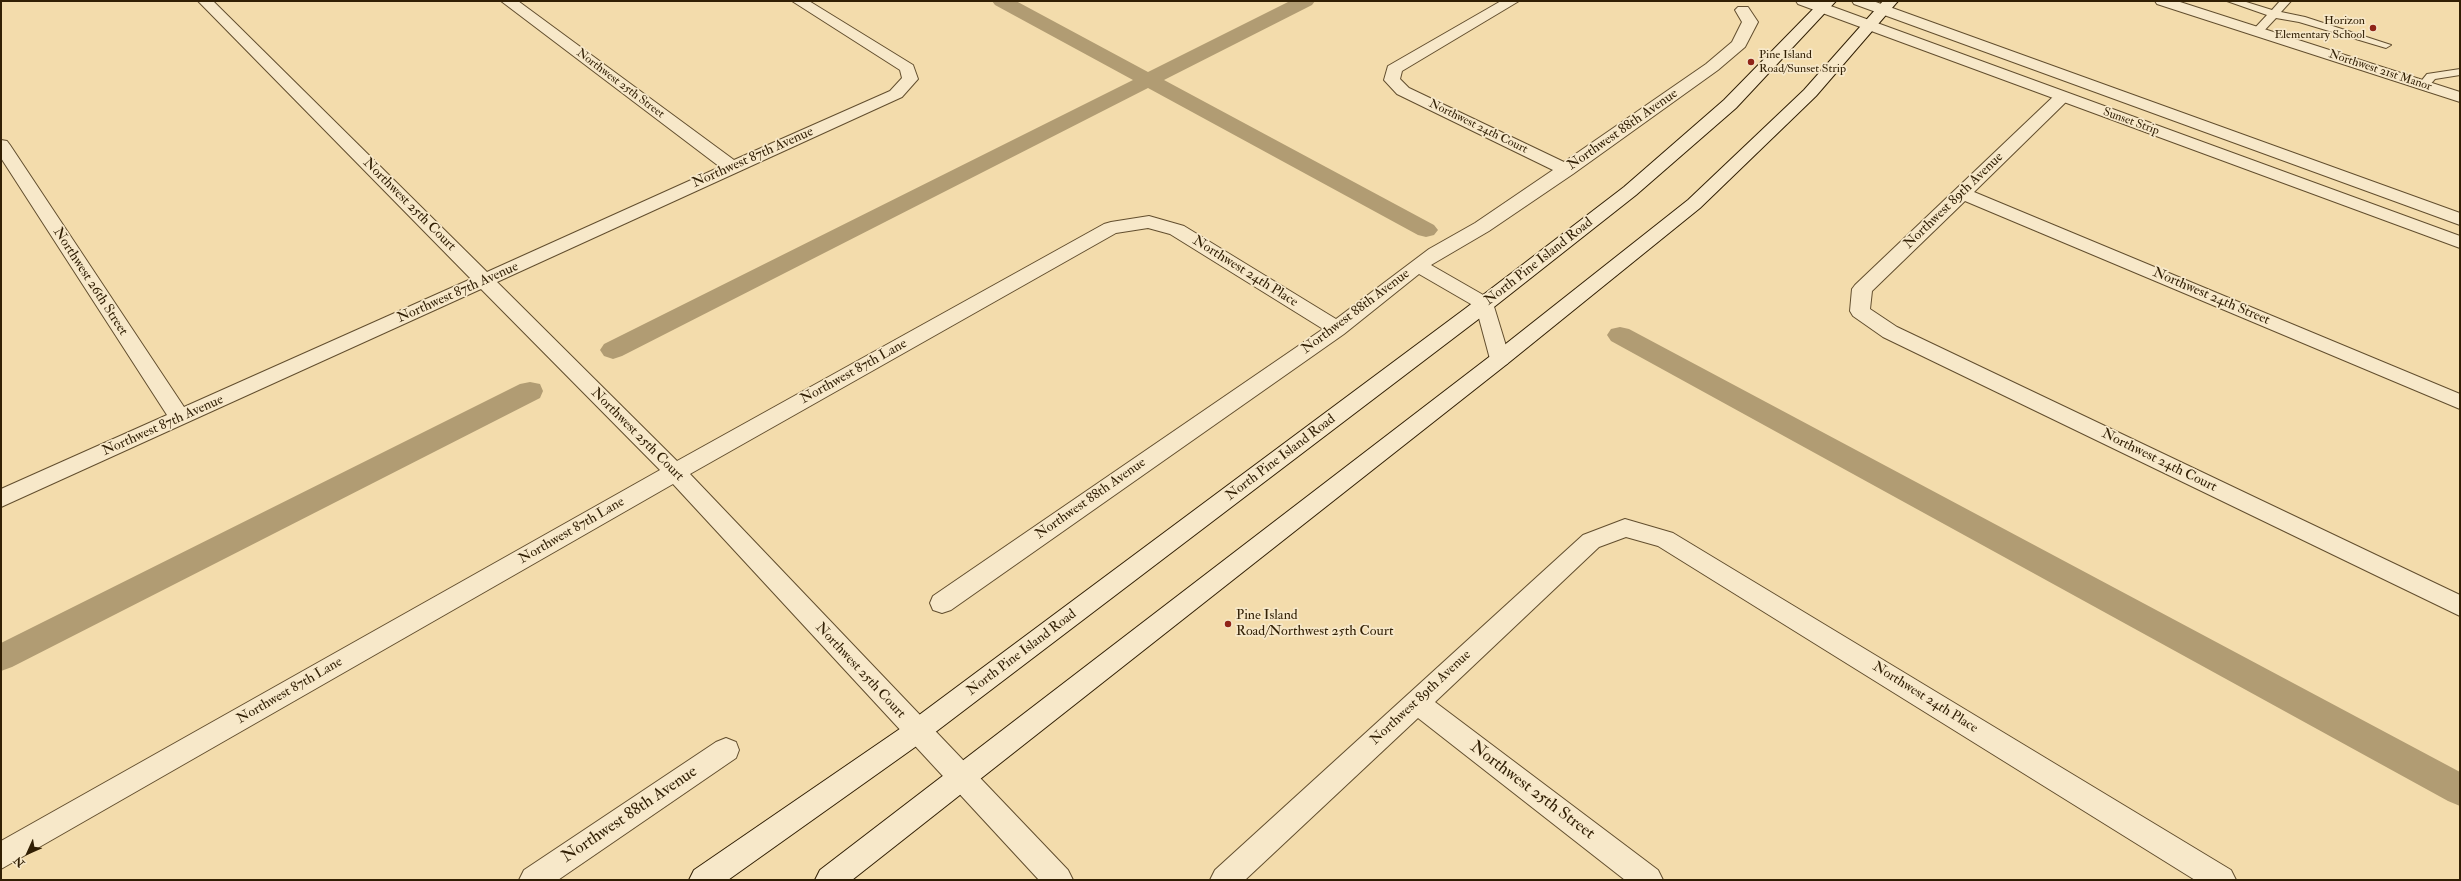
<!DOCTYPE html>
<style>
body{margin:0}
#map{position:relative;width:2461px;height:881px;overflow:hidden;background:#f3dcac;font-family:"IM FELL Double Pica",serif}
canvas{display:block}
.frame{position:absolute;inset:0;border:2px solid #311f04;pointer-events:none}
.north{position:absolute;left:8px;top:833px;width:40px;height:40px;-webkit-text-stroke:3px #f7e8c9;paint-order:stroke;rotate:225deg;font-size:11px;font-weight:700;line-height:16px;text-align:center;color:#311f04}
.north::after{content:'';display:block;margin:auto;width:14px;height:18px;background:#311f04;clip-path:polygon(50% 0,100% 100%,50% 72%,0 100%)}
</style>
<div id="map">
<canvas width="2461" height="881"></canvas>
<div class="frame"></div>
<div class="north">N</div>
</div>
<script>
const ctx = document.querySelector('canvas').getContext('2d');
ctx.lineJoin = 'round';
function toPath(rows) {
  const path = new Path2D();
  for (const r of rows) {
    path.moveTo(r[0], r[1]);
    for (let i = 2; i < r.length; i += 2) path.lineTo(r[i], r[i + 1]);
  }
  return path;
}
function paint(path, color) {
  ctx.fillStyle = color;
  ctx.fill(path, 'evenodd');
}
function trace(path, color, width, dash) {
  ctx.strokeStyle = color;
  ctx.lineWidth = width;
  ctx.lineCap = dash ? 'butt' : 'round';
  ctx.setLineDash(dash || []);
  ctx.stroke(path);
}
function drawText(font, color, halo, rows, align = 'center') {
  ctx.font = font + ' "IM FELL Double Pica",serif';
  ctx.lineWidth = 3.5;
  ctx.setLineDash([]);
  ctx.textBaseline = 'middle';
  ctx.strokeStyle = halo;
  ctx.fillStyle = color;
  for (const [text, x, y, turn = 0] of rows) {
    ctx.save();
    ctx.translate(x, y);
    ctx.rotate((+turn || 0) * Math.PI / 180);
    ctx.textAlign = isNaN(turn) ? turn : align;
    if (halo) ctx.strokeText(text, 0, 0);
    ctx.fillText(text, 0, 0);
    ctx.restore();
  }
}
paint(toPath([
 [992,1,1016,1,1148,72,1290,1,1315,1,1312,5,1164,80,1434,225,1438,230,1434,235,1426,237,1418,235,1148,88,622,356,613,359,604,356,600,350,604,344,1133,80,995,5,992,1],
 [1620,327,1629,329,2460,772,2460,806,2448,801,1611,341,1607,335,1611,329,1620,327],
 [530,382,540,384,543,391,540,398,12,667,1,671,1,643,520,384,530,382]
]), '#b19c73');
const service = toPath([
 [2227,1,2243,1,2272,10,2280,1,2291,1,2281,12,2305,17,2391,45,2386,48,2299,22,2276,18,2261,34,2253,34,2253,30,2267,15,2227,1],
 [2460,69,2460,75,2435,79,2428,87,2424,88,2418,85,2427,74,2460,69]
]);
const minor = toPath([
 [198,1,213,1,487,272,720,167,501,1,518,1,734,160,890,91,902,78,900,70,792,1,809,1,913,65,918,79,902,97,497,282,677,461,1104,224,1111,222,1149,216,1184,226,1336,319,1429,249,1475,223,1553,170,1397,94,1384,80,1388,66,1501,1,1519,1,1402,71,1400,79,1409,88,1564,162,1706,64,1732,42,1742,22,1735,10,1738,7,1748,7,1758,22,1745,47,1718,70,1573,174,1489,231,1431,265,1492,300,1510,359,1507,364,1500,366,1493,364,1490,359,1476,307,1419,274,1344,334,951,610,942,613,933,610,930,603,933,596,1323,329,1170,234,1148,228,1116,233,690,474,1068,870,1073,880,1039,880,673,484,1,869,1,841,660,470,481,289,1,507,1,489,167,415,1,158,1,140,7,141,10,145,184,407,471,279,198,1],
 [2155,1,2177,1,2460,92,2460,102,2157,4,2155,1],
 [2062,92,2068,94,2070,97,2068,100,1974,192,2460,394,2460,409,1965,201,1872,291,1870,309,1897,327,2460,595,2460,616,1883,337,1853,316,1850,311,1852,289,1855,285,2056,94,2062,92],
 [1625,519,1673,533,2231,870,2236,880,2195,880,1658,546,1626,537,1599,547,1435,702,1658,870,1663,880,1625,880,1418,718,1245,880,1210,880,1215,870,1583,535,1625,519],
 [726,738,736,742,739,750,736,758,558,880,519,880,524,870,716,742,726,738]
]);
const tertiary = toPath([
 [1796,1,1817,1,2460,236,2460,248,1798,4,1796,1],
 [1852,1,1873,1,2460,213,2460,225,1854,4,1852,1]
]);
const secondary = toPath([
 [1821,1,1836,1,1736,108,1636,195,1480,318,925,740,728,880,689,880,694,870,907,724,1466,308,1624,187,1724,100,1821,1],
 [1883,1,1898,1,1816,96,1700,208,1507,364,852,880,815,880,820,870,1493,354,1688,200,1804,90,1883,1]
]);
trace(service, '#624e2e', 2);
trace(minor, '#624e2e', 2);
trace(tertiary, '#624e2e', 2);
trace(secondary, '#311f04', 2);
paint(service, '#f7e8c9');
paint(minor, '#f7e8c9');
paint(tertiary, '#f7e8c9');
paint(secondary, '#f7e8c9');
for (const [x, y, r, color] of [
 [2373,28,4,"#8f2418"],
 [1751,62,4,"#8f2418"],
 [1228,624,4,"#8f2418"]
]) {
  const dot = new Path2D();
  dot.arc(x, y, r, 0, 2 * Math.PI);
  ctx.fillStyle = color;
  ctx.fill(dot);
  trace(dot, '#f7e8c9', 1.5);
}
drawText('12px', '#311f04', '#f7e8c9', [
 ["Horizon",2365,21],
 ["Elementary School",2365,35],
 ["Pine Island",1759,55,"left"],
 ["Road/Sunset Strip",1759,69,"left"]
], 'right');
drawText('12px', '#311f04', '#f7e8c9', [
 ["Northwest 21st Manor",2380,71,18],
 ["Northwest 25th Street",620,84,37],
 ["Sunset Strip",2131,122,20],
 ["Northwest 24th Court",1478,127,26]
]);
drawText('14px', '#311f04', '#f7e8c9', [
 ["Northwest 88th Avenue",1623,130,-35],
 ["Northwest 87th Avenue",753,158,-24],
 ["Northwest 89th Avenue",1954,201,-44],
 ["Northwest 25th Court",409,205,45],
 ["North Pine Island Road",1539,262,-38],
 ["Northwest 24th Place",1245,272,32],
 ["Northwest 26th Street",90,282,57],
 ["Northwest 87th Avenue",458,293,-24],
 ["Northwest 24th Street",2211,297,23],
 ["Northwest 88th Avenue",1356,312,-37],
 ["Northwest 87th Lane",854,372,-29],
 ["Northwest 87th Avenue",163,426,-24],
 ["Northwest 25th Court",637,435,45],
 ["North Pine Island Road",1281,458,-37],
 ["Northwest 24th Court",2159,461,26],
 ["Northwest 88th Avenue",1091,499,-35],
 ["Northwest 87th Lane",572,531,-30],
 ["North Pine Island Road",1022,653,-37],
 ["Northwest 25th Court",860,671,47],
 ["Northwest 87th Lane",290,691,-30],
 ["Northwest 89th Avenue",1421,698,-43],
 ["Northwest 24th Place",1925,698,32]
]);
drawText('14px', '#311f04', '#f7e8c9', [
 ["Pine Island",1236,616],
 ["Road/Northwest 25th Court",1236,632]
], 'left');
drawText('17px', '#311f04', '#f7e8c9', [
 ["Northwest 25th Street",1532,791,37],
 ["Northwest 88th Avenue",630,815,-34]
]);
</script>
